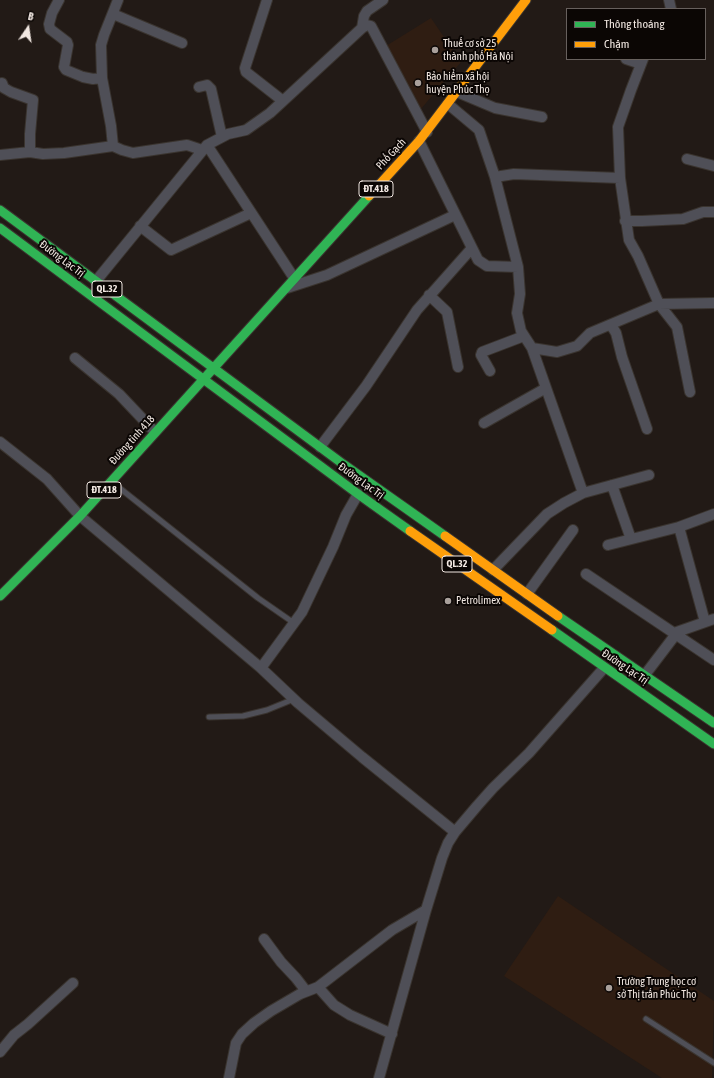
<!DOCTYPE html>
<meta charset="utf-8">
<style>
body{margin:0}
#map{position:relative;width:714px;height:1078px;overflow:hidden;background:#221a16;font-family:"Asap Condensed",sans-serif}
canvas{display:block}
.legend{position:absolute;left:566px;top:8px;width:140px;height:52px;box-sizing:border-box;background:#0b0604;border:1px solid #67605d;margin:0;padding:5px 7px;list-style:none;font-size:12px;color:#f2e8e2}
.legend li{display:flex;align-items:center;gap:8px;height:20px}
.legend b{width:20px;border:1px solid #67605d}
.north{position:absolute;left:8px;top:8px;width:40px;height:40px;-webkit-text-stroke:3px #0b0604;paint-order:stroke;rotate:13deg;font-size:11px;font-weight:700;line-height:16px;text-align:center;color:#f2e8e2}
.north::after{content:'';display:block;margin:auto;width:14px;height:18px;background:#f2e8e2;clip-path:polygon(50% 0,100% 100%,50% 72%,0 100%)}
</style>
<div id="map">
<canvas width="714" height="1078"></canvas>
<ul class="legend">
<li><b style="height:5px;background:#30b455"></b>Thông thoáng</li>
<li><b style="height:5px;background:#ff9f0a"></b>Chậm</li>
</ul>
<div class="north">B</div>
</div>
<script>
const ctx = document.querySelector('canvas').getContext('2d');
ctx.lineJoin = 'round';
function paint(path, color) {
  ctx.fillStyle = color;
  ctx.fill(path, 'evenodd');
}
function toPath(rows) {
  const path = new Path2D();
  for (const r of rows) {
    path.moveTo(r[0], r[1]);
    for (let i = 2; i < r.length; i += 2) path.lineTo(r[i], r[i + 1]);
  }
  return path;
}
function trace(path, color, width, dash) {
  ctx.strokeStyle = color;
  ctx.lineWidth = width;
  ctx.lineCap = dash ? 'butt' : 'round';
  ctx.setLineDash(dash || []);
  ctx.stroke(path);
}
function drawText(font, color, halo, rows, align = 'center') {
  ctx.font = font + ' "Asap Condensed",sans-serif';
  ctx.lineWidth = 4;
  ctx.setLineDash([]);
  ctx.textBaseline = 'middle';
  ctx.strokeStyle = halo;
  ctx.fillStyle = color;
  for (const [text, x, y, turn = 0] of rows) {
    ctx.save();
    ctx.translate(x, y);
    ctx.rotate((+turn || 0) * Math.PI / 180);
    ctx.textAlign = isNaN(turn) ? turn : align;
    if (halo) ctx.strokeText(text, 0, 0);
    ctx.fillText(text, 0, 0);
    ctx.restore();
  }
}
paint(toPath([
 [431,18,461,62,420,110,386,46],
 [558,896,714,1001,712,1078,662,1078,504,976]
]), '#2f1d12');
const lane = toPath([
 [112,482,258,598,294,623],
 [209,717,243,716,267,710,294,699],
 [646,1019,714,1063]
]);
const street = toPath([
 [59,0,52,13,49,24,50,29,67,42,68,45,64,67,66,70,83,77,93,79,102,78],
 [118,0,104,35,101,45,102,78,111,126,113,146,122,150,133,153,187,145,202,150],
 [267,0,245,68,246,72,283,101],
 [669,0,671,9],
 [113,14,182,43],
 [362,28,364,16,367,11,383,0],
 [626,59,641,64],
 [643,59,631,90,618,127,620,178,629,240,638,256,659,304,714,303],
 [2,83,4,88,11,92,33,100,30,134,30,152,43,154,64,153,113,146],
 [199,87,207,85,211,89,222,137],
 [457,92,495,108,542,117],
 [448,104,479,130,495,177,518,267,520,294,517,313,521,331,532,348,583,493],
 [419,141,478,260,487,266,518,267],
 [207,145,294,278],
 [0,155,30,152],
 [687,159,714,166],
 [495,177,514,174,620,178],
 [625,221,642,221,683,219,703,212,714,212],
 [140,226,171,250,251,213],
 [96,281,207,145,228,134,246,130,270,113,362,28,367,25,371,26,427,132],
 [287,288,327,275,455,215],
 [429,295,447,312,458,367],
 [611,325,616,333,622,357,647,429],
 [532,348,557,352,577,346,590,333,659,304,677,327,690,392],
 [75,358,119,394,155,432],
 [490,371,481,355,482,352,524,336],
 [484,423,546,388],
 [0,442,47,479,80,516,261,668,302,612,333,547,346,515,358,494],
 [320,447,366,386,417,310,472,248],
 [612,485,631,539],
 [608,545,679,527],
 [493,570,547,514,564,503,583,493,649,475],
 [586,574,714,660],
 [527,594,573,530],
 [705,622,679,527,714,514],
 [674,633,714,619],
 [261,668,298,703,362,757,455,832],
 [644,676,676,634],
 [264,939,281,962,296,978,306,991],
 [318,987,334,1005,350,1015,392,1034],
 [0,1052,14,1035,28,1024,73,983],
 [229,1078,236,1043,242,1034,254,1023,271,1011,300,994,318,987,392,930,426,910],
 [379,1078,426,910,442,858,448,843,455,832,477,806,493,788,529,753,604,668]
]);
const fast = toPath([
 [0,210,343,464,445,536],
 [0,228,358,494,410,531],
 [0,596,80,516,369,196],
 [558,616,714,723],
 [552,630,714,744]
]);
const slow = toPath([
 [369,196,419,141,526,0],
 [410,531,552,630],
 [445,536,558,616]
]);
trace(lane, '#3a342f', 7);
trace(street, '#3a342f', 12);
trace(fast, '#3a342f', 11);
trace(slow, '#3a342f', 11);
trace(lane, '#4f4f57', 5);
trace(street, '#4f4f57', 10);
trace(fast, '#30b455', 9);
trace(slow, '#ff9f0a', 9);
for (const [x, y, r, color] of [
 [435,50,4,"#a9a09b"],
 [418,83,4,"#a9a09b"],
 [448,601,4,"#a9a09b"],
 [609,988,4,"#a9a09b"]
]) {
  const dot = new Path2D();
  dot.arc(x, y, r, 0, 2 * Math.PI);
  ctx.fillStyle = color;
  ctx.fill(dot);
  trace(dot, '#0b0604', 1.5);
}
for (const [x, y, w] of [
 [376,189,34],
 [107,289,30],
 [104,490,34],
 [457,564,30]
]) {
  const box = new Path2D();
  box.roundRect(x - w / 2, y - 8, w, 16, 3);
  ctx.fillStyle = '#0b0604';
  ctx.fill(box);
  trace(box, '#f2e8e2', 1);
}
drawText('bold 10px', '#f2e8e2', null, [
 ["ĐT.418",376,189],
 ["QL.32",107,289],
 ["ĐT.418",104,490],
 ["QL.32",457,564]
]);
drawText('11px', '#f2e8e2', '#0b0604', [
 ["Thuế cơ sở 25",443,44],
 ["thành phố Hà Nội",443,57],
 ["Bảo hiểm xã hội",426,77],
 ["huyện Phúc Thọ",426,90],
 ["Petrolimex",456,601],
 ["Trường Trung học cơ",617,982],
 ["sở Thị trấn Phúc Thọ",617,995]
], 'left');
drawText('11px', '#f2e8e2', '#0b0604', [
 ["Phố Gạch",391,154,-47],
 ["Đường Lạc Trị",62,259,37],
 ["Đường tỉnh 418",132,440,-48],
 ["Đường Lạc Trị",361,481,36],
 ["Đường Lạc Trị",625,667,34]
]);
</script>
